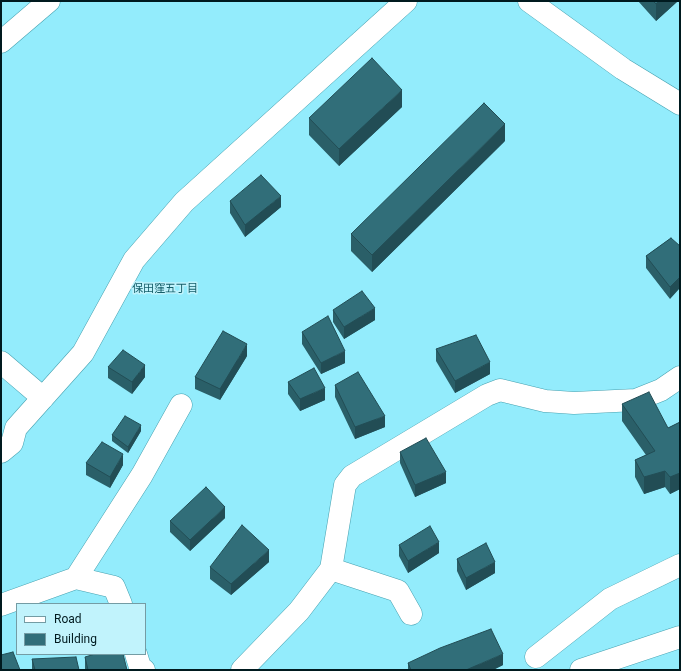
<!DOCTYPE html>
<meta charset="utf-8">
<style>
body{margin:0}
#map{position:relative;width:681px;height:671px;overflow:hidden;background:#93ecfc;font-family:Roboto,sans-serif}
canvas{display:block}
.frame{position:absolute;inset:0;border:2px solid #001a1f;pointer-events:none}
.legend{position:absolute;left:16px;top:603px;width:130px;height:52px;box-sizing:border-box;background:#c1f3fc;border:1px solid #749ca4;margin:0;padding:5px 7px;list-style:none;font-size:12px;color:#001a1f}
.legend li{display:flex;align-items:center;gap:8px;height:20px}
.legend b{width:20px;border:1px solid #749ca4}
</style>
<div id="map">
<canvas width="681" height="671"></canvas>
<div class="frame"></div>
<ul class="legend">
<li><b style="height:5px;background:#fff"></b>Road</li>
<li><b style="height:11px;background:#316e79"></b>Building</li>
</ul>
</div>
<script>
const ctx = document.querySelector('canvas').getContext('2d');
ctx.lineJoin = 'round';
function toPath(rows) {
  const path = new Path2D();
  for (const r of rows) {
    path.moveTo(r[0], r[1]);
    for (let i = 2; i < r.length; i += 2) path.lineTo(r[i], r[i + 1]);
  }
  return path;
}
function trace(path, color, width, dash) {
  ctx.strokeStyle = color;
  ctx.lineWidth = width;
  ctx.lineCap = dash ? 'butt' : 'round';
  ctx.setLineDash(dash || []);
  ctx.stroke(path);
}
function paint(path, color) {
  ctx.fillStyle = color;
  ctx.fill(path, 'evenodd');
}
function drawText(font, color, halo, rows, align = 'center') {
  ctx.font = font + ' Roboto,"Noto Sans JP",sans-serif';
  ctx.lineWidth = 3;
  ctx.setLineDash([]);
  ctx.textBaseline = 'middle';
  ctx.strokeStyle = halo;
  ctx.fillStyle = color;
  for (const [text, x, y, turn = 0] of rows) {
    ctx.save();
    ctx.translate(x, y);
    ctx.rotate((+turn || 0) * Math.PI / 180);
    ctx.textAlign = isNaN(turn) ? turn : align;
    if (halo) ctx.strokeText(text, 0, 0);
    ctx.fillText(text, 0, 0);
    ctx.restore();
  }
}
const minor = toPath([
 [529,1,623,69,680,104],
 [1,42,49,1],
 [1,362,43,398],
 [1,452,12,443,16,428,83,353,134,260,184,202,406,1],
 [331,569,398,591,411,614],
 [76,578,114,587,121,604],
 [1,605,76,578,142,475,181,405],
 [136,654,140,667,144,670],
 [536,657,610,599,680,565],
 [242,670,299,611,331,569,345,485,352,476,487,395,500,390,545,401,574,403,636,400,661,390,680,377],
 [581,670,680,637]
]);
trace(minor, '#46a1b0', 23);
trace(minor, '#fff', 22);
paint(toPath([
 [638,1,678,1,656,21],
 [402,107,339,166,309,135,309,118],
 [505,141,372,272,351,251,351,234],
 [230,201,281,207,245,237,230,213],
 [671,238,670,299,646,268,646,256],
 [333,310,375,320,344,339,333,322],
 [302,332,345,363,321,374,302,344],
 [436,349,490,374,455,393,436,361],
 [247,356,220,400,195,389,195,377],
 [108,367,145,377,132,394,108,378],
 [288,382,325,400,300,411,288,394],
 [335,385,385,427,355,439,335,397],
 [622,404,668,428,680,422,680,489,670,494,665,487,644,494,635,477,635,460,646,455,622,421],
 [141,431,128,453,112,441,112,435],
 [400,452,446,483,415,497,400,463],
 [86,463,123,465,110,488,86,475],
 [225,518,190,551,170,532,170,521],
 [399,545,439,553,408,573,399,556],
 [457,559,495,573,466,590,457,571],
 [269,562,231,595,210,579,210,567],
 [85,657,127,670,85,670],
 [32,659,79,670,32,670],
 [408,663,503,665,493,670,408,670]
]), '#2a5f68');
paint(toPath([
 [659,1,678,1,656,21,656,4],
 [402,90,402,107,339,166,339,149],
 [505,124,505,141,372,272,372,255],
 [281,196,281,207,245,237,245,225],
 [680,277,680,288,670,299,670,287],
 [375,308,375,320,344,339,344,327],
 [247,344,247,356,220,400,220,389],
 [345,351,345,363,321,374,321,363],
 [490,362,490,374,455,393,455,381],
 [145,365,145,377,132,394,132,382],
 [325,388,325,400,300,411,300,399],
 [385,416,385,427,355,439,355,427],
 [141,425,141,431,128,453,128,447],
 [123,454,123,465,110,488,110,477],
 [665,471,665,487,644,494,644,477],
 [446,472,446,483,415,497,415,485],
 [680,473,680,489,670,494,670,477],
 [225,507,225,518,190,551,190,540],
 [439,542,439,553,408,573,408,561],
 [269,550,269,562,231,595,231,584],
 [495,562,495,573,466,590,466,578],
 [503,654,503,665,493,670,466,670]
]), '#224d55');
const building = toPath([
 [653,1,659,1,656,4,653,1],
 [372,58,402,90,339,149,309,118,372,58],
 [484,103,505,124,372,255,351,234,484,103],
 [261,175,281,196,245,225,230,201,261,175],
 [671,238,680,246,680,277,670,287,646,256,671,238],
 [362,291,375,308,344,327,333,310,362,291],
 [328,316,345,351,321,363,302,332,328,316],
 [223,331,247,344,220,389,195,377,223,331],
 [476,335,490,362,455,381,436,349,476,335],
 [123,350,145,365,132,382,108,367,123,350],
 [314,368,325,388,300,399,288,382,314,368],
 [358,372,385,416,355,427,335,385,358,372],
 [649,392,668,428,680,422,680,473,670,477,665,471,644,477,635,460,655,451,622,404,649,392],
 [125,416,141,425,128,447,112,435,125,416],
 [426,438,446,472,415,485,400,452,426,438],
 [102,442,123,454,110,477,86,463,102,442],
 [206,487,225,507,190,540,170,521,206,487],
 [242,525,269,550,231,584,210,567,242,525],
 [430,526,439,542,408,561,399,545,430,526],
 [486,543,495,562,466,578,457,559,486,543],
 [491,629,503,654,466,670,411,670,408,663,440,648,491,629],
 [13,652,20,670,1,670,1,655,13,652],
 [95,654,123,654,127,670,88,670,85,657,95,654],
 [76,657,79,670,35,670,32,659,76,657]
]);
paint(building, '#316e79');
trace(building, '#224d55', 1);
drawText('11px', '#145e69', '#c1f3fc', [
 ["保田窪五丁目",165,289]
]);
</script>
